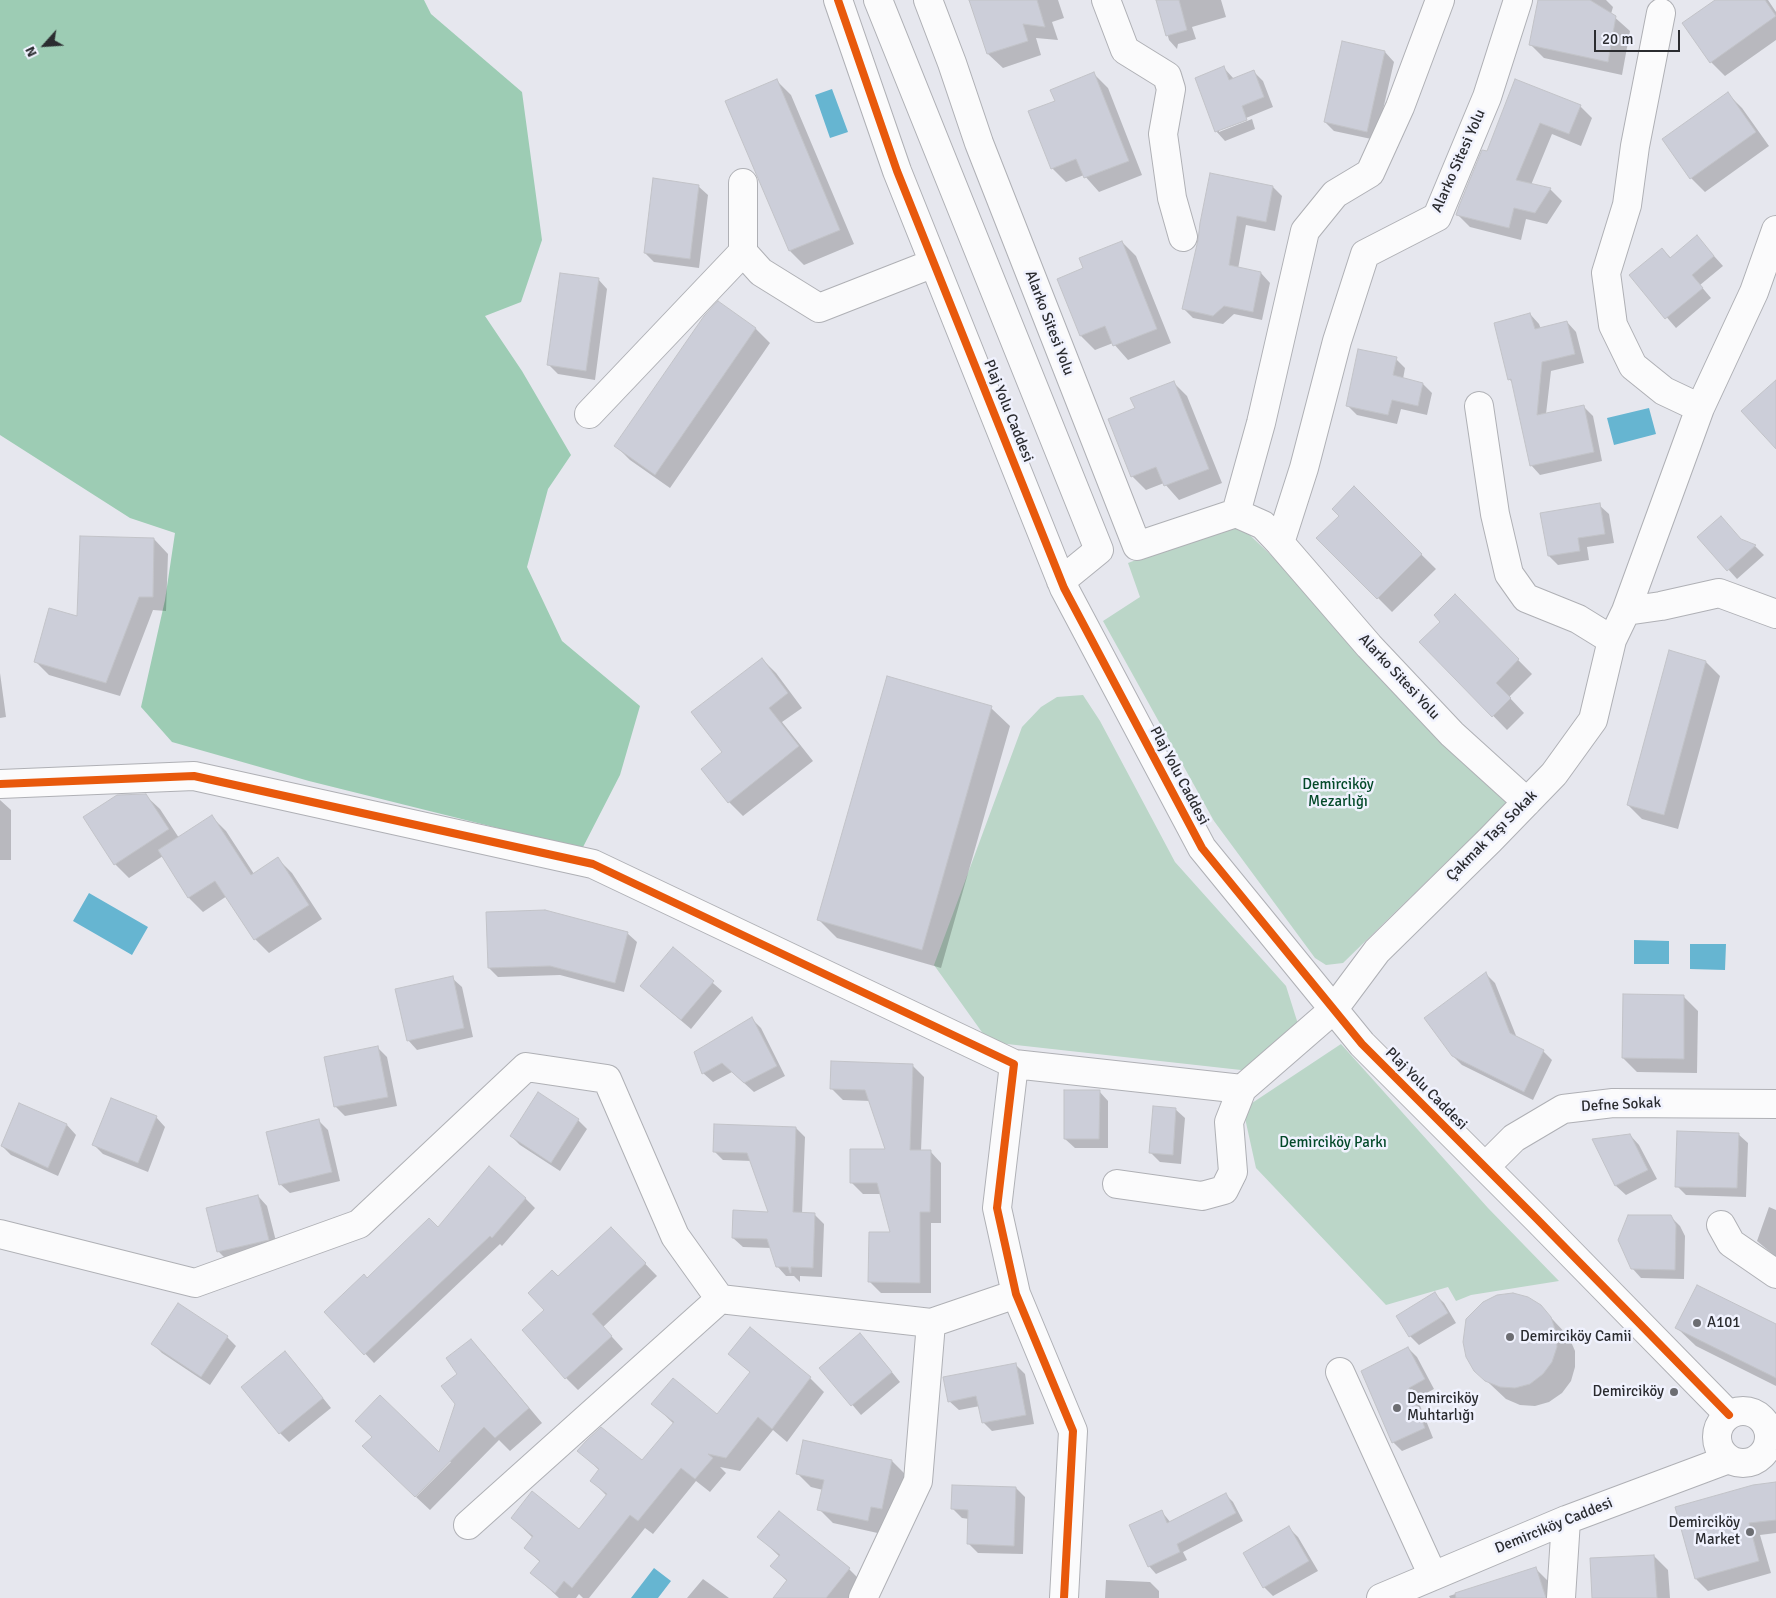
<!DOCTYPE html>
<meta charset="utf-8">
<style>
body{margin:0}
#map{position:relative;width:1776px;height:1598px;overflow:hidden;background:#e6e7ee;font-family:Signika,sans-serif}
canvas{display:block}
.north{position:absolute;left:20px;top:20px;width:50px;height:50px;-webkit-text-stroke:4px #f0f2fe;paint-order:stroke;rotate:244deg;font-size:14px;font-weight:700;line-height:20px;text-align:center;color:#2b2c30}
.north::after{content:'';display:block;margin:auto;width:18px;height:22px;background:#2b2c30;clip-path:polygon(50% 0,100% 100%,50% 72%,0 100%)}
.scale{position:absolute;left:1594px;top:30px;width:86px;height:22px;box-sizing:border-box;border:2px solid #2b2c30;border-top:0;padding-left:6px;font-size:15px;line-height:18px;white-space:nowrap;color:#2b2c30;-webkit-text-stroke:4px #f0f2fe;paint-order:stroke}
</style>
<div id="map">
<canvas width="1776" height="1598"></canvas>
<div class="north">N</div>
<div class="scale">20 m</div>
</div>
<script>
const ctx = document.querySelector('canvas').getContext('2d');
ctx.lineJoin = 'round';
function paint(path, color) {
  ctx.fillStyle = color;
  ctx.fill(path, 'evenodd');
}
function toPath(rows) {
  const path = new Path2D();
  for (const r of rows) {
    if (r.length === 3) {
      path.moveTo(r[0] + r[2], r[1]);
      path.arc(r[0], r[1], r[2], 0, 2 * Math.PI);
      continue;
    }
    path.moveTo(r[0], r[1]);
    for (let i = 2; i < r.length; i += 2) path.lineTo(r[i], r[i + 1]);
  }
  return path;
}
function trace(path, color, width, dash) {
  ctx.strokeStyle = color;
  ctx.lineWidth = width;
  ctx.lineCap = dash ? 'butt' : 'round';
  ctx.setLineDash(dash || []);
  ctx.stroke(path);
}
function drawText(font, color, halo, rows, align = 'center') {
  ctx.font = font + ' Signika,sans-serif';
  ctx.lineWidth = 5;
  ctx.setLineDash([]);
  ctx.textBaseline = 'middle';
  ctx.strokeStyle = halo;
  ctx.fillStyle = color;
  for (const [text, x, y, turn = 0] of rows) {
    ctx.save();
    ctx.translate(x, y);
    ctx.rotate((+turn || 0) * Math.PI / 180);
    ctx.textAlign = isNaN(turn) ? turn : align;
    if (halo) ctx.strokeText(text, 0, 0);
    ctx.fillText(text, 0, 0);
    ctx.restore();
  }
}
paint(toPath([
 [1236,522,1274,558,1507,803,1343,963,1326,965,1315,958,1214,821,1103,621,1140,597,1128,563],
 [1083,695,1100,721,1175,862,1286,986,1298,1024,1250,1071,989,1042,934,965,1022,727,1041,707,1057,697],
 [1341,1044,1488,1208,1559,1281,1471,1295,1456,1301,1448,1287,1386,1305,1256,1168,1243,1109]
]), '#bbd6c8');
paint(toPath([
 [0,0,424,0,431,14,522,92,542,240,521,302,485,316,522,371,571,455,548,489,527,567,562,641,640,706,620,775,582,849,309,781,172,742,141,707,165,600,175,533,130,518,0,435]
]), '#9dccb4');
paint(toPath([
 [832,89,848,132,830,138,815,95],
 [1649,408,1656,434,1614,445,1607,418],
 [89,893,148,927,132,955,73,921],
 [1634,940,1669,941,1669,964,1634,964],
 [1690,944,1726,944,1725,970,1690,969],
 [654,1568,671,1581,658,1598,631,1598]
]), '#66b5d1');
paint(toPath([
 [974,0,1058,0,1064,18,1052,22,1058,40,1036,38,1041,55,1003,68,988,54,971,1],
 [1158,0,1221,0,1226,17,1192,27,1196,39,1178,44,1177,49,1169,40],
 [1539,0,1606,0,1613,7,1611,14,1630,31,1622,75,1544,58,1530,44],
 [1717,0,1768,0,1776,12,1776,40,1725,76,1711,62],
 [1385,52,1394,62,1376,140,1334,131,1325,122],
 [1224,68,1234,79,1254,72,1263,81,1273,107,1219,129,1219,132,1252,119,1255,129,1225,141,1216,131],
 [1094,74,1108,88,1142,175,1099,192,1084,175,1066,182,1052,168,1056,101],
 [1516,80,1580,106,1592,118,1581,146,1552,134,1531,185,1550,189,1562,201,1547,224,1526,219,1521,240,1470,227,1458,215,1487,152],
 [777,81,791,95,854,244,804,265,790,251,727,102],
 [1728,94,1742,108,1769,146,1705,192,1691,178],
 [698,186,708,195,699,268,654,262,645,253],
 [1273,187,1282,196,1275,231,1246,225,1238,269,1261,273,1270,283,1262,320,1234,314,1223,324,1193,318,1184,309,1199,241],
 [1697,237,1723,266,1700,285,1711,298,1676,328,1631,276,1662,249,1671,258],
 [1122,242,1136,256,1171,343,1128,360,1113,343,1095,350,1081,336,1085,269],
 [598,279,607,289,595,380,558,374,549,365],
 [718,303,756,329,770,343,670,488,630,460,616,446],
 [1530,314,1539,324,1541,329,1567,322,1576,332,1584,363,1551,371,1546,414,1584,407,1593,416,1602,461,1540,475,1531,465,1513,383,1509,379],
 [1396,359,1405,368,1403,379,1423,384,1432,393,1427,415,1401,409,1397,424,1357,415,1347,405],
 [1173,382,1187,396,1222,483,1179,500,1164,483,1146,490,1132,476,1136,409],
 [1354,488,1436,569,1392,612,1318,538,1340,516],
 [1599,505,1609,514,1614,543,1587,547,1589,560,1558,565,1549,556],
 [1699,537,1742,541,1755,546,1764,555,1737,579],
 [154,539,168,554,166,611,153,610,120,696,49,675,35,661],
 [1455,596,1532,674,1509,697,1524,713,1507,730,1421,642,1441,622],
 [762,659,776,673,802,708,782,722,813,761,743,816,729,802,723,753],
 [1706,662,1720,676,1678,829,1642,819,1628,805],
 [0,673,6,717,0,718],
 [991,708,1010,726,941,968,837,938,818,919],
 [145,795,160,809,179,838,212,817,226,831,254,874,278,859,292,873,322,919,269,953,255,939,227,896,203,912,189,898,163,856,129,878,115,864],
 [0,800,11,810,11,860,0,860],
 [627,933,637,942,624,992,560,975,498,977,489,968],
 [674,949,722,991,691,1029,651,995],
 [1486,974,1495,983,1517,1038,1543,1051,1552,1060,1533,1100,1462,1065,1453,1056],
 [452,978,462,987,473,1037,417,1050,408,1040],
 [1684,997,1698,1011,1697,1073,1637,1072,1623,1058],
 [752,1019,761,1028,785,1076,754,1092,732,1072,713,1082,703,1073],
 [378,1048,387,1057,397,1106,345,1116,335,1106],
 [912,1065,924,1077,921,1151,930,1151,941,1163,941,1223,931,1223,931,1293,881,1293,869,1281,892,1233,881,1194,863,1194,851,1182,886,1151,870,1101,843,1100,831,1088],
 [1099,1091,1108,1101,1108,1148,1075,1148,1065,1139],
 [20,1105,67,1125,76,1135,58,1176,11,1155,2,1146],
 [1175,1109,1185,1118,1181,1164,1160,1162,1151,1153],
 [156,1117,165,1127,148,1172,103,1154,94,1145],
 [318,1120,328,1130,340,1181,290,1193,280,1184],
 [578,1120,587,1129,560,1171,520,1145,511,1136],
 [796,1128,805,1137,802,1214,814,1214,824,1224,822,1277,800,1276,800,1282,794,1276,786,1276,777,1266,771,1248,743,1247,733,1238,770,1213,752,1161,723,1160,714,1151],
 [1738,1134,1748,1143,1746,1197,1686,1195,1677,1186],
 [1630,1135,1639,1145,1657,1179,1626,1195,1616,1186,1594,1140],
 [258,1196,267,1206,278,1249,228,1261,219,1252,208,1209],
 [525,1198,535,1208,502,1246,500,1244,374,1363,326,1312,367,1280,438,1229],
 [1769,1207,1776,1210,1776,1257,1757,1241],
 [1671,1217,1680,1226,1685,1236,1684,1279,1641,1278,1632,1268],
 [623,1241,657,1276,603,1327,623,1349,578,1390,566,1378,545,1310,558,1278],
 [1435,1294,1444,1303,1456,1323,1419,1345,1410,1336],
 [1540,1306,1569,1337,1575,1351,1575,1367,1571,1381,1562,1393,1549,1402,1535,1406,1520,1405,1506,1399,1475,1370],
 [1776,1325,1776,1386,1696,1346,1677,1328],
 [750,1329,810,1378,824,1392,787,1442,773,1430,740,1471,720,1467,726,1473,710,1492,696,1481,653,1534,645,1528,589,1598,583,1598,579,1594,576,1598,559,1598,532,1573,541,1563,525,1547,533,1538,512,1518,579,1531,607,1496,592,1481,600,1471,579,1451,643,1462,674,1424,653,1404,718,1415,751,1373,730,1354],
 [227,1337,236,1346,210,1385,162,1353,153,1344],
 [470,1340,484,1354,542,1423,510,1451,499,1440,430,1510,416,1497,451,1462,373,1437,439,1454,456,1404,459,1374],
 [869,1344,900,1382,861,1415,821,1368],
 [1408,1348,1417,1357,1434,1389,1417,1398,1433,1438,1402,1451,1393,1442],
 [294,1362,331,1408,289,1442,280,1433],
 [1015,1364,1025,1374,1034,1424,992,1431,983,1422,980,1406,959,1410,949,1401],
 [804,1442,892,1461,906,1475,882,1534,833,1523,819,1509,823,1490,811,1487,797,1473],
 [1776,1483,1776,1533,1760,1535,1771,1573,1708,1591,1696,1579,1676,1508],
 [1016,1488,1025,1497,1023,1554,978,1553,969,1544,969,1519,962,1518,953,1509],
 [1225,1494,1233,1502,1243,1521,1183,1552,1187,1560,1156,1574,1149,1566,1162,1512,1171,1523],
 [1289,1528,1298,1537,1318,1571,1273,1596,1264,1587],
 [759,1537,849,1569,863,1583,851,1598,785,1598,787,1581,772,1566,780,1557],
 [1654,1556,1668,1570,1670,1598,1593,1598],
 [1536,1569,1550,1583,1555,1598,1450,1598,1449,1596],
 [703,1579,729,1598,687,1598],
 [1106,1580,1150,1582,1159,1591,1159,1598,1105,1598]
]), '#0003');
const building = toPath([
 [969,0,1037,0,1045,27,1023,24,1028,41,987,54,969,0],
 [1156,0,1179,0,1187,30,1166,36,1156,0],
 [1538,0,1590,0,1616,16,1608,62,1529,45,1538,0],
 [1715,0,1765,0,1776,16,1710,63,1682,23,1715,0],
 [1342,41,1385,51,1367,132,1324,122,1342,41],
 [1224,66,1229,80,1254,70,1264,97,1242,106,1247,120,1215,132,1195,78,1224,66],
 [1094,72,1129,161,1084,178,1076,159,1051,169,1028,111,1055,101,1050,90,1094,72],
 [777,79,840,230,789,251,725,101,777,79],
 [1515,79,1581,105,1569,134,1540,123,1516,180,1551,188,1535,213,1514,208,1509,228,1456,215,1459,206,1482,150,1487,151,1515,79],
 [1728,92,1756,132,1690,179,1662,139,1728,92],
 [1210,173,1273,186,1266,222,1237,216,1229,265,1261,272,1253,312,1224,306,1213,316,1182,309,1198,240,1200,223,1210,173],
 [653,178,699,185,690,259,644,253,653,178],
 [1697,235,1714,256,1692,275,1703,288,1665,319,1629,275,1662,248,1670,258,1697,235],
 [1122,241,1157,329,1113,346,1105,326,1080,336,1057,279,1083,268,1079,258,1122,241],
 [560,273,599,278,586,371,547,365,560,273],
 [718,301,756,328,655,475,614,446,704,316,718,301],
 [1530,313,1535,329,1567,321,1575,354,1542,362,1537,415,1584,405,1594,452,1530,466,1511,379,1508,380,1494,323,1530,313],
 [1358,349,1397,357,1393,375,1423,383,1418,406,1392,400,1388,415,1346,406,1358,349],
 [1776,380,1776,449,1741,411,1776,380],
 [1174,381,1209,469,1164,486,1156,467,1131,477,1108,419,1135,408,1130,398,1174,381],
 [1354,486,1422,554,1377,599,1316,538,1339,516,1332,509,1354,486],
 [1600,503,1605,534,1578,538,1580,551,1548,556,1540,513,1600,503],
 [1721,516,1741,539,1756,545,1727,571,1697,537,1721,516],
 [80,536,154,538,153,597,139,597,106,683,34,662,49,608,77,616,80,536],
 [1455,594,1519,659,1496,683,1511,698,1492,717,1419,642,1440,622,1434,615,1455,594],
 [1669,650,1706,661,1664,815,1627,805,1669,650],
 [762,658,788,693,769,708,799,746,728,803,701,769,722,752,691,712,762,658],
 [887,676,992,706,922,950,817,920,887,676],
 [146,794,169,829,114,865,83,817,117,795,146,794],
 [212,815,251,875,278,857,309,905,254,940,215,881,188,898,158,850,212,815],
 [545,910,628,932,615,983,550,966,488,968,486,912,545,910],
 [673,947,714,981,681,1020,640,986,673,947],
 [1486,972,1510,1033,1544,1050,1524,1092,1452,1056,1424,1018,1486,972],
 [453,976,464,1028,407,1041,395,989,453,976],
 [1623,994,1684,995,1684,1059,1622,1058,1623,994],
 [752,1017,777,1066,744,1083,722,1063,702,1074,694,1052,752,1017],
 [378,1046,388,1097,334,1107,324,1057,378,1046],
 [831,1061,913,1064,910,1150,931,1150,930,1212,920,1212,920,1283,868,1282,869,1232,890,1232,877,1183,850,1183,850,1149,885,1149,865,1090,830,1089,831,1061],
 [1064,1090,1100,1090,1099,1139,1064,1139,1064,1090],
 [538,1092,579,1119,551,1163,510,1136,538,1092],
 [111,1098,157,1116,138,1163,92,1145,111,1098],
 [19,1103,67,1124,48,1168,1,1146,19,1103],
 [1153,1106,1176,1108,1173,1155,1149,1153,1153,1106],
 [319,1119,332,1172,279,1185,266,1132,319,1119],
 [714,1124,796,1127,793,1212,815,1213,813,1268,791,1267,791,1273,790,1273,788,1267,776,1267,767,1239,732,1238,733,1210,768,1212,747,1153,713,1152,714,1124],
 [1677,1131,1739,1133,1737,1188,1675,1187,1677,1131],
 [1630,1134,1648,1170,1615,1186,1592,1139,1630,1134],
 [489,1166,526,1198,492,1238,490,1236,364,1355,324,1312,364,1274,367,1278,429,1218,438,1227,489,1166],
 [258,1195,269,1240,217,1252,206,1208,258,1195],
 [1628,1215,1671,1215,1676,1225,1675,1270,1631,1269,1618,1240,1628,1215],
 [611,1227,646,1263,592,1314,612,1336,565,1379,522,1330,544,1310,528,1293,552,1270,558,1276,611,1227],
 [1697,1285,1776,1324,1776,1378,1675,1328,1697,1285],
 [1435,1292,1448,1313,1409,1337,1396,1316,1435,1292],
 [1513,1293,1528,1297,1541,1305,1551,1317,1556,1332,1557,1347,1552,1362,1543,1374,1530,1384,1515,1388,1500,1387,1485,1381,1474,1371,1466,1357,1463,1342,1466,1319,1483,1302,1497,1295,1513,1293],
 [178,1303,228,1336,201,1377,151,1344,178,1303],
 [750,1327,811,1377,772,1429,758,1417,726,1458,708,1454,713,1458,695,1479,681,1468,638,1521,630,1515,572,1588,564,1581,555,1593,530,1573,540,1561,524,1548,533,1536,511,1518,532,1491,579,1529,607,1494,590,1481,599,1469,577,1451,586,1441,601,1427,642,1460,674,1422,651,1404,673,1378,717,1414,750,1372,728,1354,750,1327],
 [860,1333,892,1372,851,1406,819,1368,860,1333],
 [471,1339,529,1408,495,1438,484,1427,415,1497,362,1446,372,1437,355,1421,380,1395,439,1452,455,1404,441,1386,457,1374,446,1358,471,1339],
 [1408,1347,1425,1379,1409,1388,1425,1428,1392,1443,1361,1371,1408,1347],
 [285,1351,323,1398,279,1434,241,1387,285,1351],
 [1016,1363,1026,1415,982,1423,976,1396,948,1402,943,1377,1016,1363],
 [803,1440,892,1460,882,1509,871,1507,868,1521,817,1510,824,1480,796,1474,803,1440],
 [1776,1482,1776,1520,1749,1523,1759,1561,1695,1579,1675,1507,1753,1485,1776,1482],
 [952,1485,1016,1487,1014,1546,967,1544,968,1510,951,1509,952,1485],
 [1226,1493,1236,1513,1177,1544,1180,1552,1148,1567,1129,1525,1162,1510,1167,1523,1226,1493],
 [779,1511,850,1568,826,1598,773,1598,787,1580,770,1566,780,1555,757,1537,779,1511],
 [1289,1526,1309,1561,1263,1588,1243,1553,1289,1526],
 [1654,1555,1657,1598,1592,1598,1590,1558,1654,1555],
 [1536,1567,1546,1598,1456,1598,1455,1593,1536,1567]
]);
paint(building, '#ccced9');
trace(building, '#c2c3c8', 1);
const minor = toPath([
 [838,0,897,171,1064,588,1202,848,1362,1044,1537,1219,1729,1415],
 [878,0,1099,550,1061,581],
 [928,0,952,63,979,143,1137,546,1236,513,1261,423,1305,231,1335,194,1370,173,1400,107,1440,0],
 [1106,0,1125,50,1167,76,1171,89,1163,134,1172,198,1183,237],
 [1518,0,1487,97,1437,217,1365,254,1337,341,1304,468,1280,543,1369,646,1452,734,1527,802],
 [1661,13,1635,146,1627,205,1606,273,1613,325,1633,366,1664,391,1700,408],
 [743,183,743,252,761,272,819,308,934,263],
 [1479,406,1495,514,1509,574,1526,598,1578,619,1612,640],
 [589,414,743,252],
 [1236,513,1263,525,1280,543],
 [1626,611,1661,606,1719,593,1776,614],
 [0,784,194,776,593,864,1014,1064,997,1208,1016,1294,1073,1431,1064,1598],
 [1014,1064,1242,1089,1333,1010,1377,951,1490,840,1554,774,1593,720,1612,640,1626,611,1700,408,1754,292,1776,230],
 [1485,1167,1514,1138,1563,1109,1613,1103,1776,1104],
 [1117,1184,1202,1196,1224,1190,1233,1172,1229,1122,1242,1089],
 [1721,1225,1731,1243,1776,1274],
 [0,1234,195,1283,359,1224,526,1067,607,1079,675,1236,720,1299,931,1323],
 [1340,1372,1433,1576],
 [1743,1437,26],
 [468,1525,720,1299],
 [863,1598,918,1481,931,1323,1016,1294],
 [1381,1598,1566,1520,1729,1459],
 [1561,1598,1566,1520]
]);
trace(minor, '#afb0b5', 30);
trace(minor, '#fbfbfc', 28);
trace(toPath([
 [838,0,897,171,1064,588,1202,848,1362,1044,1537,1219,1729,1415],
 [0,784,194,776,593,864,1014,1064,997,1208,1016,1294,1073,1431,1064,1598]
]), '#e8590c', 8);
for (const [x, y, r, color] of [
 [1697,1323,5,"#6c6d72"],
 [1510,1337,5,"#6c6d72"],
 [1674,1392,5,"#6c6d72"],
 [1397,1408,5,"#6c6d72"],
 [1750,1532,5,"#6c6d72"]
]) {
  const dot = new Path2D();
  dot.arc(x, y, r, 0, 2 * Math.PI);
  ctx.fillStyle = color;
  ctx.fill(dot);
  trace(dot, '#f0f2fe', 2);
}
drawText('15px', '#2b2c30', '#f0f2fe', [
 ["Alarko Sitesi Yolu",1459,161,-66],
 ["Alarko Sitesi Yolu",1049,323,69],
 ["Plaj Yolu Caddesi",1008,411,68],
 ["Alarko Sitesi Yolu",1399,677,47],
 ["Plaj Yolu Caddesi",1179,776,62],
 ["Çakmak Taşı Sokak",1492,836,-45],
 ["Plaj Yolu Caddesi",1426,1089,45],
 ["Defne Sokak",1621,1105,-3],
 ["Demirciköy Caddesi",1554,1526,-22]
]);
drawText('15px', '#044a2a', '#f0f2fe', [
 ["Demirciköy",1338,785],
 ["Mezarlığı",1338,802],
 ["Demirciköy Parkı",1333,1143]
]);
drawText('15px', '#2b2c30', '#f0f2fe', [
 ["A101",1707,1323],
 ["Demirciköy Camii",1520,1337],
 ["Demirciköy",1664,1392,"right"],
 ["Demirciköy",1407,1399],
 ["Muhtarlığı",1407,1416],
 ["Demirciköy",1740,1523,"right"],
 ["Market",1740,1540,"right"]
], 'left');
</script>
